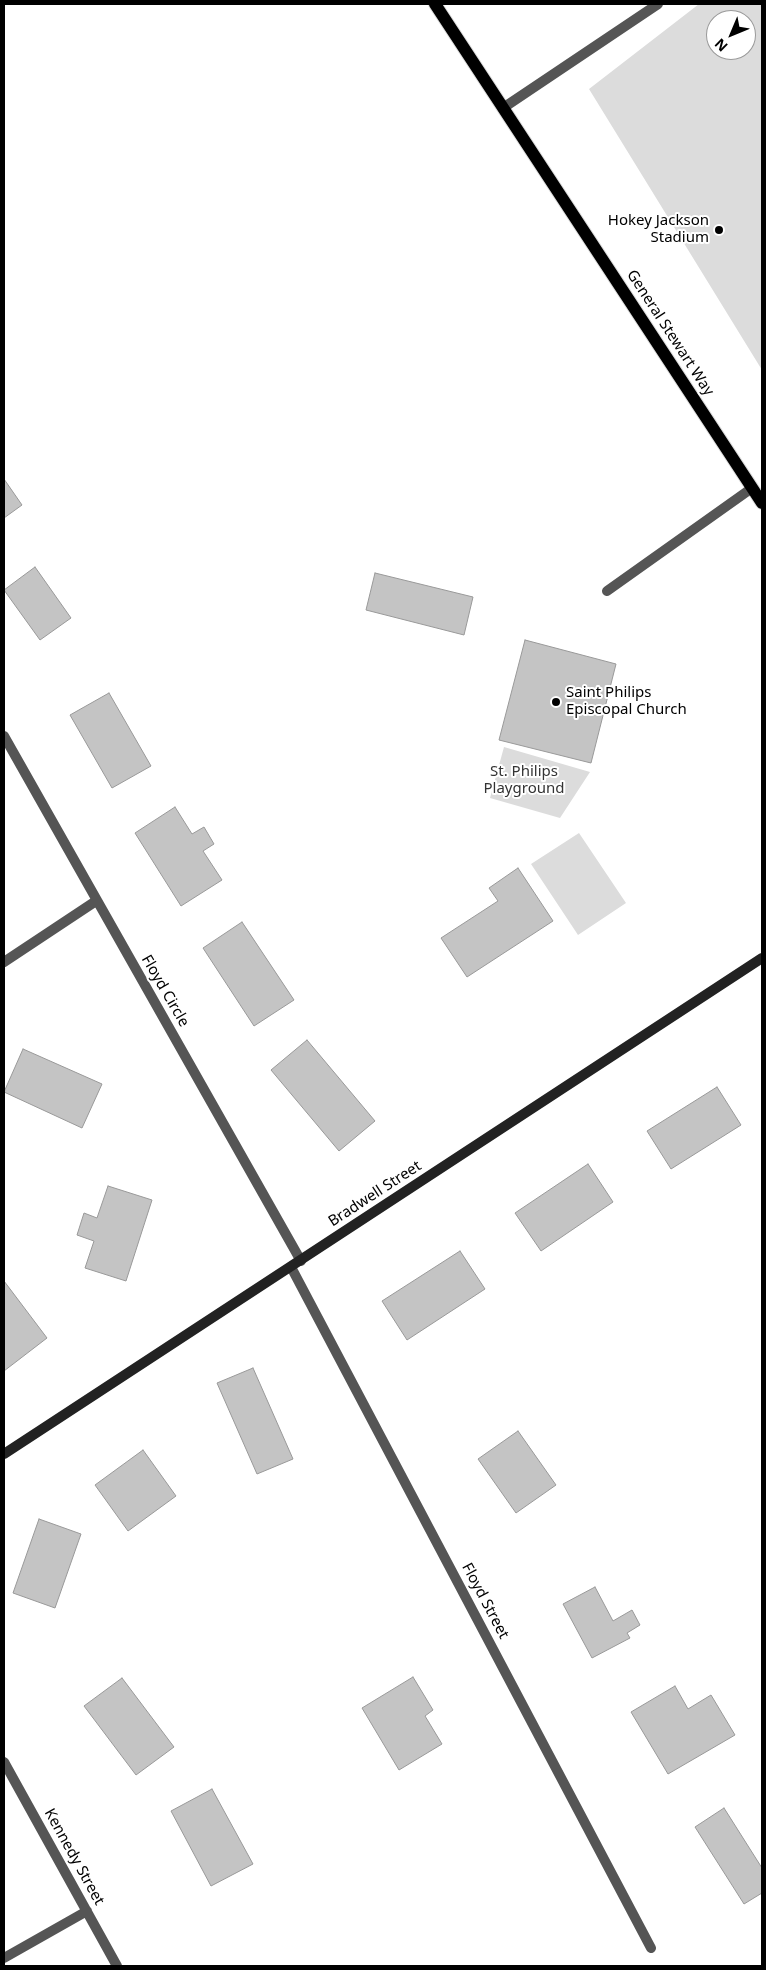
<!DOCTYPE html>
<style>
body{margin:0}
#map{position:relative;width:766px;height:1970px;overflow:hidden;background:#fff;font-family:"Noto Sans",sans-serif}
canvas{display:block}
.frame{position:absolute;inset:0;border:5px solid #000;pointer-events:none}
.north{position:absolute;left:706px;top:10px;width:50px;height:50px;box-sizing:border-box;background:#fff;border:1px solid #999;border-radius:50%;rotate:225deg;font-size:14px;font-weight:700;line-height:20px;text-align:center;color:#000}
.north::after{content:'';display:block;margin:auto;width:18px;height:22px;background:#000;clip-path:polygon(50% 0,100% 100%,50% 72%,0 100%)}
</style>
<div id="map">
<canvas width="766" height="1970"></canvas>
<div class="frame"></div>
<div class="north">N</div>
</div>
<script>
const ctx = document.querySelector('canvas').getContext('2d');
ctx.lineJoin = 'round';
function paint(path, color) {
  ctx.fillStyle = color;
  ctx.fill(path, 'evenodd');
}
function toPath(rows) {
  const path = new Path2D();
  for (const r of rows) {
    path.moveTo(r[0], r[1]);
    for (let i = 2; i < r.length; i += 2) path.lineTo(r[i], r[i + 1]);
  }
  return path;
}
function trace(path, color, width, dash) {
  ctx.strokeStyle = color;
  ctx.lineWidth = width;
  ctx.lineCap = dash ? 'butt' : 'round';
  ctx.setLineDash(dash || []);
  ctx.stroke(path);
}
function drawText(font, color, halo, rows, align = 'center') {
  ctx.font = font + ' "Noto Sans",sans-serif';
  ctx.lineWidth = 4;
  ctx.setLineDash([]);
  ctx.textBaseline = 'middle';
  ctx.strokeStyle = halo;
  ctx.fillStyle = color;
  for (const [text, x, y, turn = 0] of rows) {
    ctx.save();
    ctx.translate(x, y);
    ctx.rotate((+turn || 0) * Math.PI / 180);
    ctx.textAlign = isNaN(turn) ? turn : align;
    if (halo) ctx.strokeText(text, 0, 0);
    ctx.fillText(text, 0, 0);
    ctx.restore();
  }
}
paint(toPath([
 [699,4,762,4,762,370,589,89],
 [716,20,746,20,746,50,716,50],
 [504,747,590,772,560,818,490,798],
 [579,833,626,903,578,935,531,864]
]), '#dcdcdc');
const building = toPath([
 [4,479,22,505,4,518,4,479],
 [35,567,71,618,40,640,4,590,35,567],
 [375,573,473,597,464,635,366,610,375,573],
 [525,640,616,664,591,763,499,740,525,640],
 [109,693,151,766,112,788,70,715,109,693],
 [175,807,192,834,204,827,214,844,203,851,222,880,181,906,135,833,175,807],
 [518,868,553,921,467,977,441,938,498,901,489,888,518,868],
 [242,922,294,1000,254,1026,203,948,242,922],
 [307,1040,375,1121,339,1151,271,1070,307,1040],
 [23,1049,102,1084,82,1128,4,1092,23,1049],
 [717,1087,741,1125,671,1169,647,1131,717,1087],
 [588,1164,613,1202,541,1251,515,1213,588,1164],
 [108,1186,152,1200,126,1281,85,1268,94,1241,77,1235,84,1213,97,1218,108,1186],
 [460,1251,485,1289,407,1340,382,1301,460,1251],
 [4,1281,47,1338,4,1371,4,1281],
 [253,1368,293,1459,257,1474,217,1383,253,1368],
 [518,1431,556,1485,516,1513,478,1459,518,1431],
 [143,1450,176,1496,128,1531,95,1485,143,1450],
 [39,1519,81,1534,55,1608,13,1593,39,1519],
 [595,1587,613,1621,632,1610,640,1625,627,1633,630,1638,592,1658,563,1604,595,1587],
 [413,1677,433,1710,425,1716,442,1744,399,1770,362,1708,413,1677],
 [122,1678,174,1747,136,1775,84,1706,122,1678],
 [675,1686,688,1709,711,1695,735,1735,668,1774,631,1712,675,1686],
 [212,1789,253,1864,211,1886,171,1811,212,1789],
 [724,1808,762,1868,762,1893,744,1904,695,1827,724,1808]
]);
paint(building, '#c4c4c4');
trace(building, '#999', 1);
const primary = toPath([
 [435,4,762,503]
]);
trace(primary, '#dbdbdb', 14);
trace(toPath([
 [503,108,658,4],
 [607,591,752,488]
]), '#555', 10);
trace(toPath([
 [4,736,301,1261],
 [4,962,96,901],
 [291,1267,651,1948],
 [4,1762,117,1966],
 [4,1958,87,1911]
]), '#555', 10);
trace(toPath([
 [4,1454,762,958]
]), '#222', 10);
trace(primary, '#000', 12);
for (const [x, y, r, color] of [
 [719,230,5,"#000"],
 [556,702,5,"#000"]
]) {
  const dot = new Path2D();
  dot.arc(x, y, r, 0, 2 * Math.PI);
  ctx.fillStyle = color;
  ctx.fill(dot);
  trace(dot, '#fff', 2);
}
drawText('15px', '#000', '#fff', [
 ["Hokey Jackson",709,221],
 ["Stadium",709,238],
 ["Saint Philips",566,693,"left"],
 ["Episcopal Church",566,710,"left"]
], 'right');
drawText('15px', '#000', '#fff', [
 ["General Stewart Way",670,333,57],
 ["Floyd Circle",165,991,60],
 ["Bradwell Street",375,1194,-33],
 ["Floyd Street",485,1601,62],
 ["Kennedy Street",74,1857,61]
]);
drawText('15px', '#333', '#fff', [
 ["St. Philips",524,772],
 ["Playground",524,789]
]);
</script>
